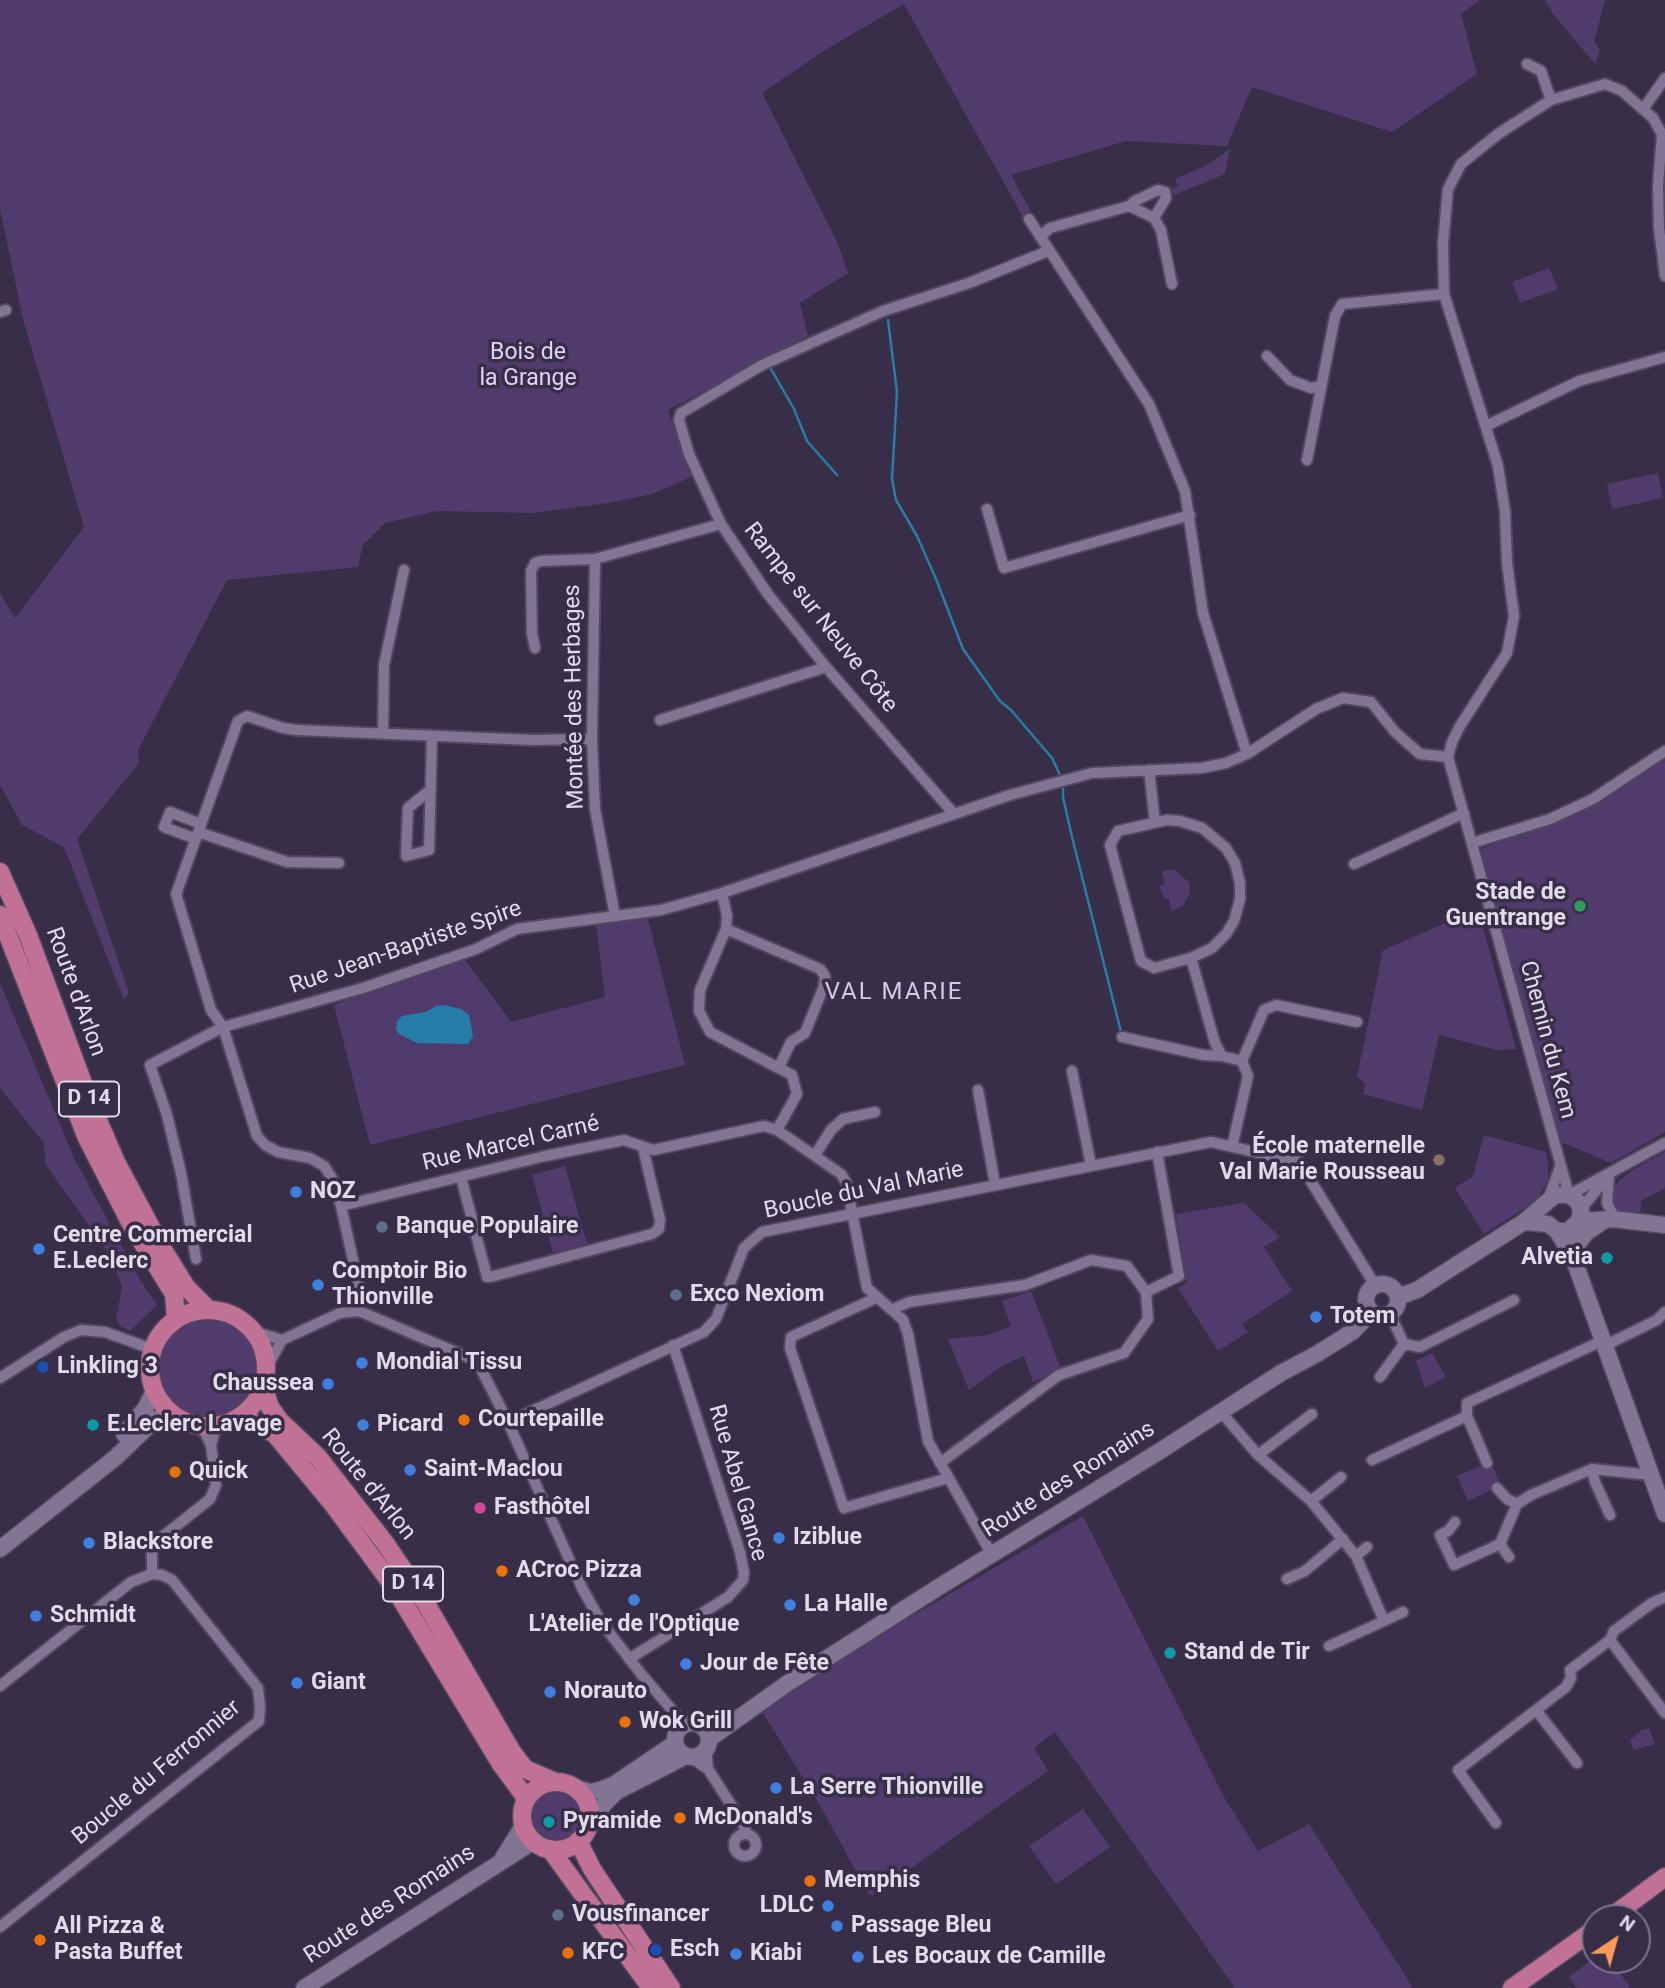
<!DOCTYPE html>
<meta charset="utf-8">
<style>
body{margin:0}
#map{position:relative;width:1665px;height:1988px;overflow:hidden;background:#392e48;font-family:Roboto,sans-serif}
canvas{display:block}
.north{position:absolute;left:1581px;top:1904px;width:70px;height:70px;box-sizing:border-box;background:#392e48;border:2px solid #7c7389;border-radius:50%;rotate:36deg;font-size:19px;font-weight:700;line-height:28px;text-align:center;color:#e1dbeb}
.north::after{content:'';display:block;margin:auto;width:24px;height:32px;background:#fe9b58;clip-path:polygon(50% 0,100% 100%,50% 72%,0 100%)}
</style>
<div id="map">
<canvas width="1665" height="1988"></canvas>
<div class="north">N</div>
</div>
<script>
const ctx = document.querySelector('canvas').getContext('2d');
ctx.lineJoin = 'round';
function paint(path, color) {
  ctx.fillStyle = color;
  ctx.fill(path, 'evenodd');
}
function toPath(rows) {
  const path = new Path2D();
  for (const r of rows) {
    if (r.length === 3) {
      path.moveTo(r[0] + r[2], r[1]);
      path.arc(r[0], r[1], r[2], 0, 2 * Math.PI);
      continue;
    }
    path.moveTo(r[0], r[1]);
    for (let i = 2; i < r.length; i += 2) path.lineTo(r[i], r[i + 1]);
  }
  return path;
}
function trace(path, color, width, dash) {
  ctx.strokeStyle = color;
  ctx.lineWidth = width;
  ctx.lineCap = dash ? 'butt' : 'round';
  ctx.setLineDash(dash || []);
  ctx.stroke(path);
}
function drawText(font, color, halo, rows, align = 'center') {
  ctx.font = font + ' Roboto,sans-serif';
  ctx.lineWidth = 7;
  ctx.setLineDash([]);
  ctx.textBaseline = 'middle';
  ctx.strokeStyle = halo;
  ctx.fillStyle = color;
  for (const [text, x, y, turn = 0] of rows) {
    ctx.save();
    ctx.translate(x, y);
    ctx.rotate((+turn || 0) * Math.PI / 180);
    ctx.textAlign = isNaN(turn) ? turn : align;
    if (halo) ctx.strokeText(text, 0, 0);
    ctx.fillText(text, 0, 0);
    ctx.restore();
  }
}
paint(toPath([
 [0,0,1480,0,1461,14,1477,74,1392,132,1252,87,1227,146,1126,141,1011,175,1037,222,1027,224,904,4,825,50,762,93,838,244,848,273,800,303,808,336,668,410,691,477,652,494,608,503,532,513,437,511,385,523,363,545,358,567,227,580,138,750,139,763,77,839,129,993,124,1000,64,847,22,825,0,785,0,593,15,618,84,527,23,319,0,209],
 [1545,0,1605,0,1594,42,1600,50,1595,64,1553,14],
 [1230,149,1225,174,1174,195,1171,189,1178,186,1175,179,1205,166],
 [1549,268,1558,289,1520,303,1512,282],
 [1658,473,1663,498,1612,509,1607,484],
 [1665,760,1665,1132,1611,1163,1561,1142,1510,963,1481,849,1596,805],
 [1174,870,1189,882,1190,893,1183,906,1172,911,1169,898,1164,899,1160,886,1165,884,1162,871],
 [1478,909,1516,1049,1497,1050,1439,1035,1422,1110,1363,1094,1365,1084,1357,1077,1383,950],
 [648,919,685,1065,370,1145,334,1005,463,957,511,1022,605,997,596,924],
 [0,983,75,1160,139,1278,157,1305,130,1331,121,1327,116,1319,122,1287,112,1258,46,1165,43,1142,0,1088],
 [1484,1135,1546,1152,1548,1165,1548,1180,1536,1201,1484,1234,1455,1188,1473,1176],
 [1665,1152,1665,1188,1641,1201,1640,1213,1621,1212,1611,1206,1611,1192,1617,1183,1631,1171],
 [565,1166,587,1244,553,1253,532,1175],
 [1244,1203,1280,1237,1264,1247,1292,1291,1242,1324,1248,1332,1218,1351,1178,1288,1187,1283,1176,1214],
 [1031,1291,1061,1369,1033,1382,1024,1356,1002,1366,969,1390,948,1339,988,1335,1011,1326,1002,1301],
 [207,1367,52],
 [1432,1353,1446,1377,1425,1388,1416,1361],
 [1491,1462,1501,1486,1468,1501,1457,1476],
 [1083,1516,1224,1797,1258,1851,1309,1824,1413,1988,1235,1988,1055,1732,1034,1748,1048,1771,873,1895,869,1895,826,1816,762,1711,852,1651],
 [1649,1728,1655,1744,1634,1750,1630,1740,1642,1730],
 [556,1817,28],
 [1083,1809,1110,1847,1056,1884,1029,1846],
 [1595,1957,1595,1960,1610,1960,1631,1988,1577,1988,1569,1977]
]), '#503b6c');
paint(toPath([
 [444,1005,461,1009,469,1015,473,1036,468,1044,417,1043,399,1034,396,1029,397,1021,402,1016,426,1012,436,1006]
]), '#267da7');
trace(toPath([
 [888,320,897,392,892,479,896,500,917,536,936,579,963,649,1000,701,1011,710,1052,758,1060,775],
 [771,369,794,409,807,441,837,475],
 [1063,788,1063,797,1072,837,1121,1032]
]), '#267da7', 2.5);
const street = toPath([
 [1527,64,1541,71,1551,100],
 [1644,108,1665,78],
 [1129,206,1154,218,1161,230,1172,284],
 [1029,219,1149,404,1185,491,1203,613,1247,754],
 [1040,237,1050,228,1129,206,1135,201,1158,190,1165,192,1166,198,1154,218],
 [1665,276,1659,228,1658,186,1662,134,1653,118,1622,91,1605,84,1551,100,1498,134,1461,164,1448,189,1443,243,1444,294,1498,466,1505,511,1507,563,1514,616,1507,653,1460,726,1452,742,1448,757,1569,1195,1665,1143],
 [0,312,6,310],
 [1267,356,1290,380,1311,388,1321,386],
 [1486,426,1579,381,1665,357],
 [1307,460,1335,316,1342,304,1444,294],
 [987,509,1004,568,1190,515],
 [595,559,592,739,595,809,615,916],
 [535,648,532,634,531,571,535,563,541,561,595,559,721,524],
 [660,720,826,667],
 [383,732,384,665,404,570],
 [1149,770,1155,822],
 [429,791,408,808,406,856,429,850,432,736],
 [954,814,826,667,767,593,721,524,689,454,679,420,681,413,688,409,762,365,883,311,969,283,1048,251],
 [1167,820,1180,821,1202,828,1226,848,1235,863,1240,883,1240,899,1234,921,1226,934,1212,948,1191,958,1154,968,1141,961,1110,845,1118,831,1167,820],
 [198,832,287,862,339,863],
 [196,839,164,827,170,812,201,824],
 [1472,843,1550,819,1593,799,1665,751],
 [1354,864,1464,813],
 [722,893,727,916,726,929,700,990,699,1011,710,1032,792,1075,797,1094,777,1130],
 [726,929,820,969,825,976,824,986,805,1033,791,1042,779,1067],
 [1191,958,1215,1043,1222,1056,1242,1061,1248,1076,1232,1147],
 [1122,1037,1203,1055,1222,1056],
 [1242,1061,1264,1010,1276,1005,1357,1022],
 [1072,1071,1091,1165],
 [978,1090,995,1184],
 [815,1155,831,1130,843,1119,875,1112],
 [1609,1176,1607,1203,1615,1219],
 [461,1177,487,1277,494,1276,652,1234,659,1229,660,1220,643,1148],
 [1548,1200,1560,1167],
 [341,1206,545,1156,624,1140,653,1150,764,1126,777,1130,841,1174,846,1182,867,1288,903,1320,908,1334,928,1441,992,1555],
 [1581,1209,1604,1181],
 [196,1259,181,1173,167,1115,150,1065,223,1027,363,988,476,949,517,929,661,910,722,893,1010,795,1092,773,1202,768,1226,763,1247,754,1316,709,1343,698,1371,702,1395,732,1420,754,1448,757],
 [1146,1292,1179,1276,1157,1152],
 [876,1298,791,1337,790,1348,844,1508,948,1478],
 [893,1309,909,1302,1025,1285,1091,1260,1127,1266,1146,1292,1148,1319,1124,1353,1059,1375,940,1463],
 [359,1311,360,1291,341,1206,332,1178,324,1166,310,1158,278,1152,265,1145,257,1136,223,1027,211,1010,176,894,238,721,247,716,283,728,297,730,533,740,592,739],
 [253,1331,282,1340],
 [1404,1344,1420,1347,1514,1300],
 [1604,1346,1657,1320,1665,1312],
 [267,1367,282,1340,340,1313,359,1311,477,1361,508,1422,582,1588,601,1622,642,1675,685,1725],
 [1380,1377,1404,1344,1390,1314],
 [0,1378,64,1337,81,1330,105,1332,152,1349],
 [1220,1411,1258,1455,1311,1501,1356,1556,1384,1621,1329,1646],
 [508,1422,704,1332,716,1319,744,1248,762,1232,1211,1142,1299,1162,1375,1285],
 [211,1445,216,1427],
 [1258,1455,1312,1414],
 [1372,1460,1467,1416],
 [1487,1463,1467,1416,1467,1403,1602,1341],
 [1592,1469,1595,1482,1610,1515],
 [1497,1488,1507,1499,1517,1504,1531,1495,1592,1469,1641,1474,1650,1473],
 [1311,1501,1341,1477],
 [1455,1522,1448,1531,1440,1535,1454,1565,1500,1544,1517,1504],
 [1500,1544,1509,1557],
 [1356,1556,1367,1547],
 [152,1574,152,1552,156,1542,210,1499,216,1485,211,1445,202,1427],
 [1287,1579,1305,1571,1343,1539],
 [1384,1621,1403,1612],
 [1610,1640,1665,1713],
 [629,1659,728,1597,743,1580,744,1573,740,1552,673,1345],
 [0,1686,131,1582,152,1574,162,1575,172,1580,258,1688,260,1707,259,1721,0,1927],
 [1536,1710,1577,1763],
 [706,1750,708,1769],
 [690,1757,708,1769,742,1822,747,1834],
 [1496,1823,1458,1770,1566,1687,1571,1678,1570,1670,1610,1640,1614,1631,1652,1603,1665,1597],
 [745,1845,11]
]);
const secondary = toPath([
 [1579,1221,1612,1219,1665,1225],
 [1557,1231,1573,1257,1665,1514],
 [1574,1249,1586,1233,1605,1220],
 [1382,1300,16],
 [1398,1297,1417,1290,1524,1222,1555,1195,1569,1195,1577,1201,1581,1209,1579,1221,1568,1231,1557,1231,1548,1224,1524,1222],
 [124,1434,145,1409,154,1391],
 [0,1549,115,1458,156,1419,171,1413],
 [692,1740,17],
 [709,1739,788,1683,942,1585,1160,1451,1281,1373,1315,1355,1352,1332,1372,1312],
 [576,1788,590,1792,600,1790,613,1785,675,1743],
 [589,1825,605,1803,616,1792,686,1756],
 [503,1858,523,1826],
 [304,1988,534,1841]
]);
const primary = toPath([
 [0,872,28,935,88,1097,116,1162,162,1248,186,1287,209,1310],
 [0,915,87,1138,131,1224,174,1294,176,1319],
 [208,1368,58],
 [264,1389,270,1407,280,1421,318,1457,385,1543,425,1602,512,1752,525,1769,553,1781],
 [235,1421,248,1420,275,1434,332,1503,394,1587,501,1764,526,1798],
 [556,1816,34],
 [578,1841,592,1869,671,1988],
 [550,1849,651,1988],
 [1610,1918,1665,1877],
 [1512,1988,1595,1929]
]);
trace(street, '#52495f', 14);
trace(secondary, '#52495f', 19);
trace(primary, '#52495f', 21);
trace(street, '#817593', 10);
trace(secondary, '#817593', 16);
trace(primary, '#c17195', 18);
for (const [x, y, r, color] of [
 [1580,906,7,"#2e9e5b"],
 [1439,1160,7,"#8d6e63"],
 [296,1192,7,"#3f7fe0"],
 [382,1227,7,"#5c6f8a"],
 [39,1249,7,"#3f7fe0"],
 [1607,1258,7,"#0f9aa8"],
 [318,1285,7,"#3f7fe0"],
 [676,1295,7,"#5c6f8a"],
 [1316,1317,7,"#3f7fe0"],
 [362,1363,7,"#3f7fe0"],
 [43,1367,7,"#1a4fb4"],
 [328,1384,7,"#3f7fe0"],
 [464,1420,7,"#e8710a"],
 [93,1425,7,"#0f9aa8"],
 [363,1425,7,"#3f7fe0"],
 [410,1470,7,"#3f7fe0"],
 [175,1472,7,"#e8710a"],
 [480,1508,7,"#d1479c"],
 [779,1538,7,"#3f7fe0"],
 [89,1543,7,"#3f7fe0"],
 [502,1571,7,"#e8710a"],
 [634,1600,7,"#3f7fe0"],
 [790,1605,7,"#3f7fe0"],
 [36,1616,7,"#3f7fe0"],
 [1170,1653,7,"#0f9aa8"],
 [686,1664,7,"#3f7fe0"],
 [297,1683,7,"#3f7fe0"],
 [550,1692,7,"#3f7fe0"],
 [625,1722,7,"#e8710a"],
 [776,1788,7,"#3f7fe0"],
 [680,1818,7,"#e8710a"],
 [549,1822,7,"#0f9aa8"],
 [810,1881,7,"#e8710a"],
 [828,1906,7,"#3f7fe0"],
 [558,1915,7,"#5c6f8a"],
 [837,1926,7,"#3f7fe0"],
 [40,1940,7,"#e8710a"],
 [656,1950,7,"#1a4fb4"],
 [568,1953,7,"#e8710a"],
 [736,1954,7,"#3f7fe0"],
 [858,1957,7,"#3f7fe0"]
]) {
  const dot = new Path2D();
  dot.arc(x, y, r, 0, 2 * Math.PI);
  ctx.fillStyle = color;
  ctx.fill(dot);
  trace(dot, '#392e48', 2.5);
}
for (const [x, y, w] of [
 [89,1099,60],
 [413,1584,60]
]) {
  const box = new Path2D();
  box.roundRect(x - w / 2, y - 17.5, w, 35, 5);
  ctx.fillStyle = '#392e48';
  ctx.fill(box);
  trace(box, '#e1dbeb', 2);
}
drawText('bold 21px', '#e1dbeb', null, [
 ["D 14",89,1099],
 ["D 14",413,1584]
]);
drawText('23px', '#e0d1f7', '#392e48', [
 ["Bois de",528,353],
 ["la Grange",528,379]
]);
drawText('23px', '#e1dbeb', '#392e48', [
 ["Rampe sur Neuve Côte",820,618,52],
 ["Montée des Herbages",575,697,-91],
 ["Rue Jean-Baptiste Spire",406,948,-19],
 ["Route d'Arlon",75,992,70],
 ["Chemin du Kem",1547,1040,75],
 ["Rue Marcel Carné",511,1144,-13],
 ["Boucle du Val Marie",864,1191,-12],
 ["Route des Romains",1069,1480,-32],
 ["Rue Abel Gance",737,1483,74],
 ["Route d'Arlon",368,1485,51],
 ["Boucle du Ferronnier",157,1773,-40],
 ["Route des Romains",390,1905,-33]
]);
drawText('bold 23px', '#e1dbeb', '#392e48', [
 ["Stade de",1566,893,"right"],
 ["Guentrange",1566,919,"right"],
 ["École maternelle",1425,1147,"right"],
 ["Val Marie Rousseau",1425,1173,"right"],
 ["NOZ",310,1192],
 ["Banque Populaire",396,1227],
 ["Centre Commercial",53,1236],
 ["E.Leclerc",53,1262],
 ["Alvetia",1593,1258,"right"],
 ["Comptoir Bio",332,1272],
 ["Thionville",332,1298],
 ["Exco Nexiom",690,1295],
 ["Totem",1330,1317],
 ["Mondial Tissu",376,1363],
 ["Linkling 3",57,1367],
 ["Chaussea",314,1384,"right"],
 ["Courtepaille",478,1420],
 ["E.Leclerc Lavage",107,1425],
 ["Picard",377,1425],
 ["Saint-Maclou",424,1470],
 ["Quick",189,1472],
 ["Fasthôtel",494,1508],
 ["Iziblue",793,1538],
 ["Blackstore",103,1543],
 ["ACroc Pizza",516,1571],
 ["La Halle",804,1605],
 ["Schmidt",50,1616],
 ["L'Atelier de l'Optique",634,1625,"center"],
 ["Stand de Tir",1184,1653],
 ["Jour de Fête",700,1664],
 ["Giant",311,1683],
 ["Norauto",564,1692],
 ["Wok Grill",639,1722],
 ["La Serre Thionville",790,1788],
 ["McDonald's",694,1818],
 ["Pyramide",563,1822],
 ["Memphis",824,1881],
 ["LDLC",814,1906,"right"],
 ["Vousfinancer",572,1915],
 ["Passage Bleu",851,1926],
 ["All Pizza &",54,1927],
 ["Pasta Buffet",54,1953],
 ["Esch",670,1950],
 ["KFC",582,1953],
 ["Kiabi",750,1954],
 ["Les Bocaux de Camille",872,1957]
], 'left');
ctx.letterSpacing = '2px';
drawText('24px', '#d5c8e9', '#392e48', [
 ["VAL MARIE",894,993]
]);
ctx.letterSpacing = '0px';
</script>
